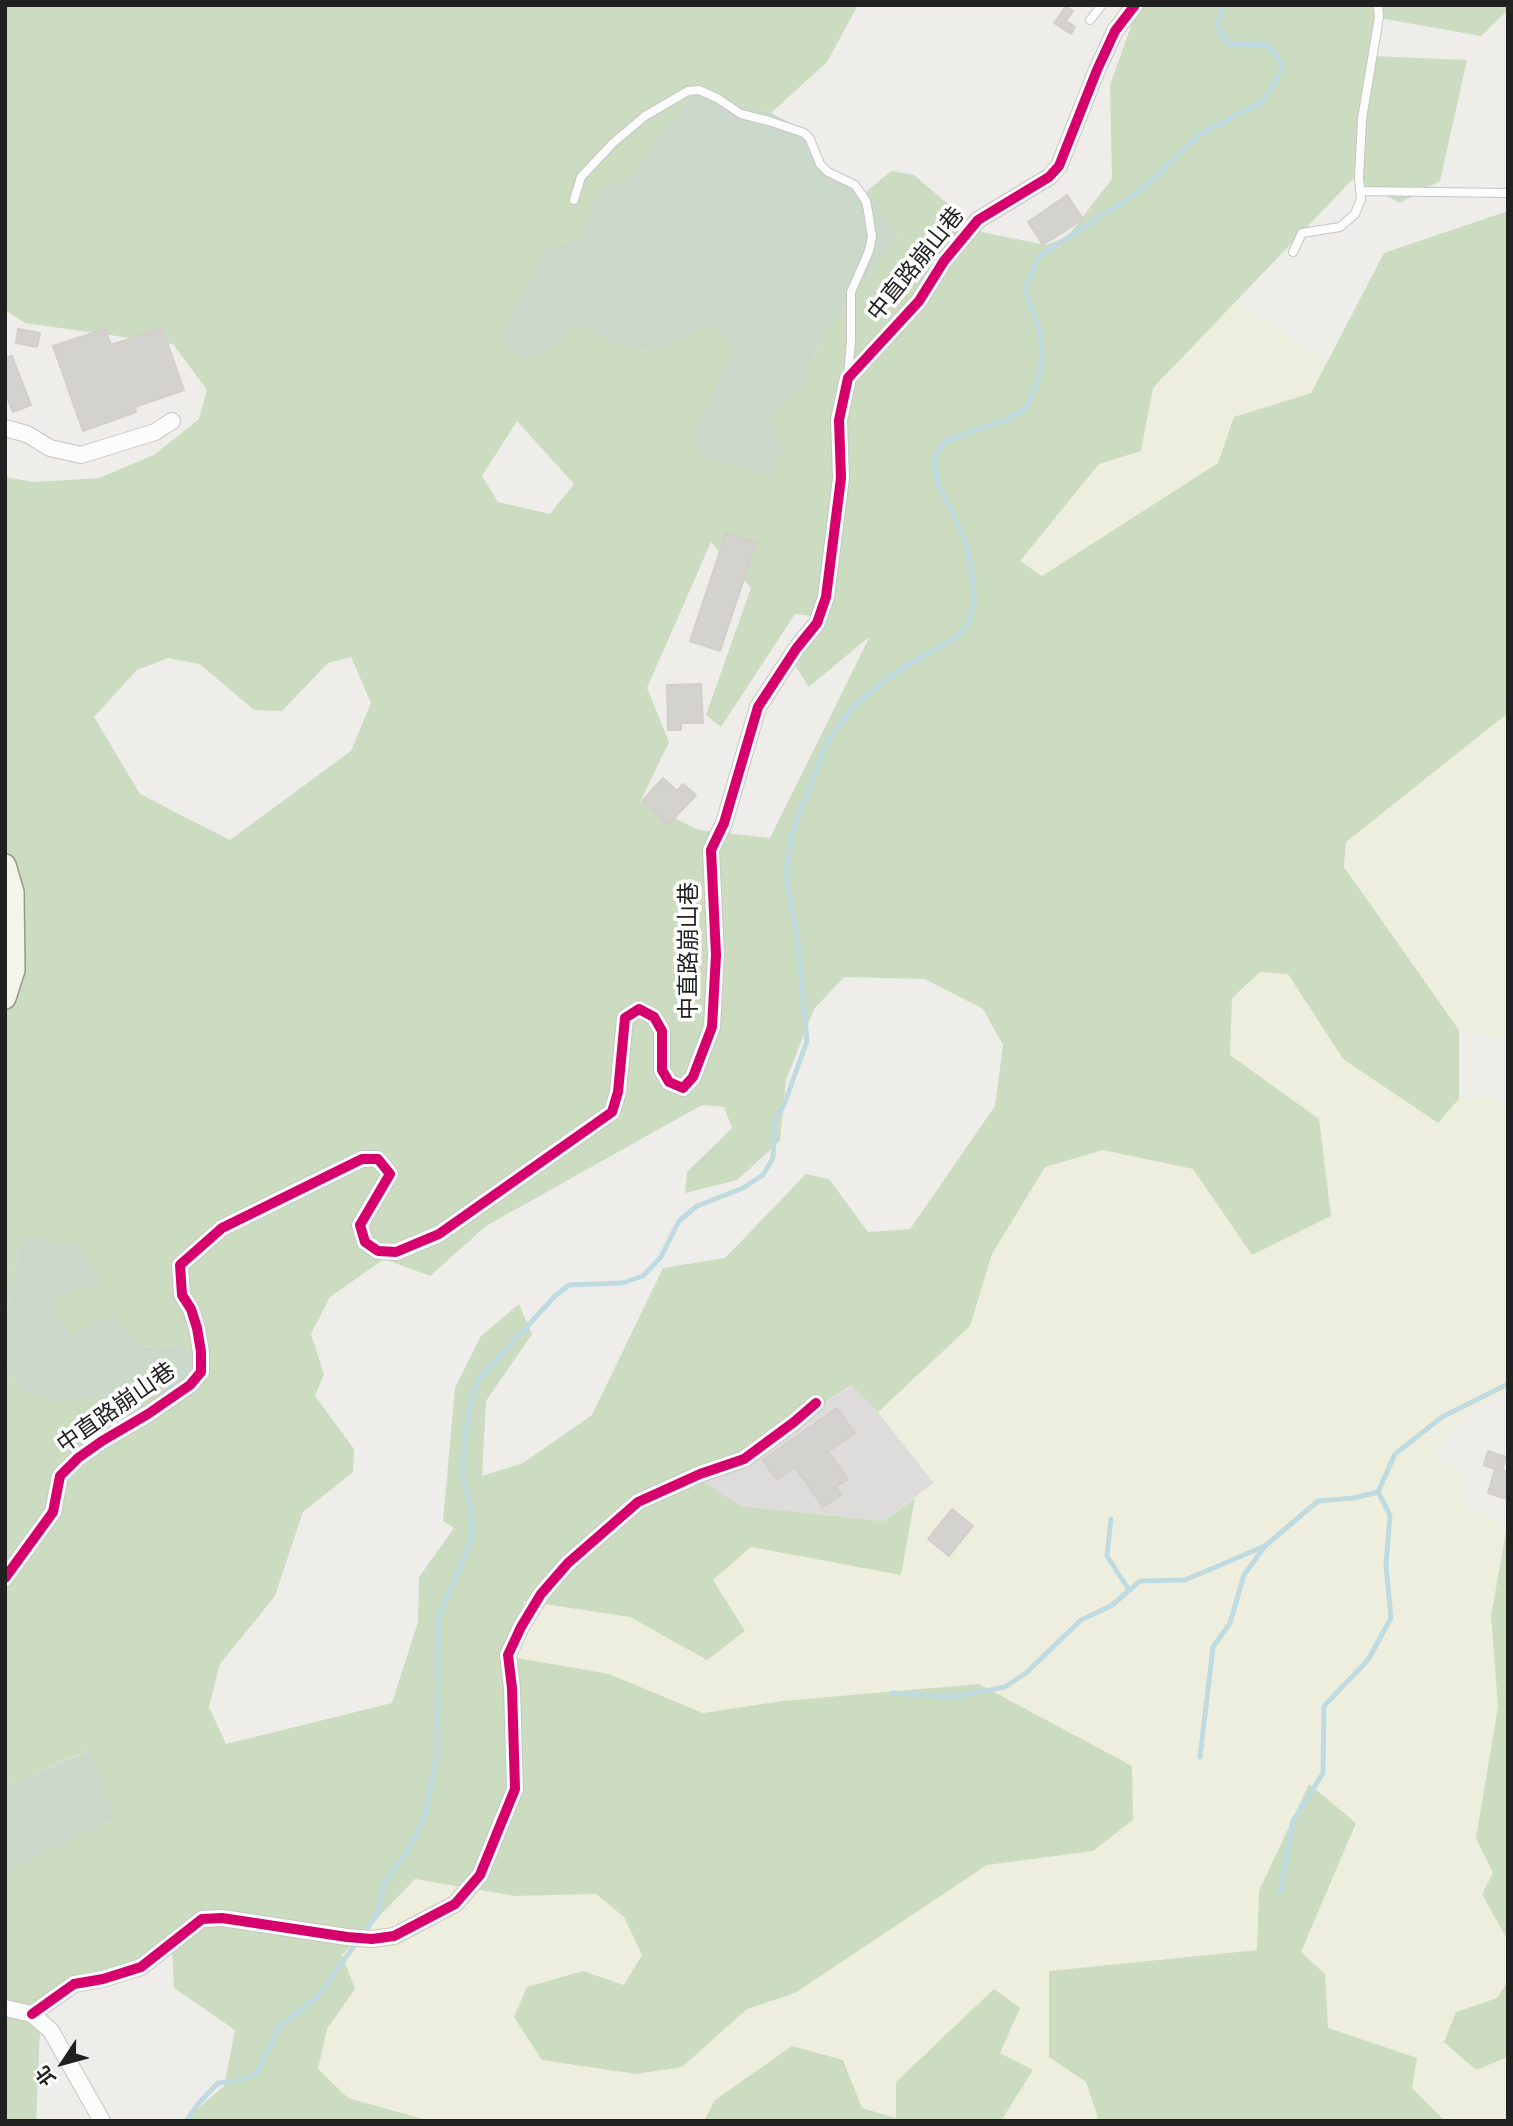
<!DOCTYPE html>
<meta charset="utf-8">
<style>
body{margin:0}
#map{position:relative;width:1513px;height:2126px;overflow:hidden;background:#efedea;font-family:Roboto,"Noto Sans TC",sans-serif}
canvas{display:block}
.frame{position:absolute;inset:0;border:7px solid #212121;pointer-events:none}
.north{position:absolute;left:28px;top:2028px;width:70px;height:70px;-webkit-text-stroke:5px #fff;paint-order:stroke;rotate:234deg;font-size:19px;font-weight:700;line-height:28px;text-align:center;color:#212121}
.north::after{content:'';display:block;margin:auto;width:24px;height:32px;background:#212121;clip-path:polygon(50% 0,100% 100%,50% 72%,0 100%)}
</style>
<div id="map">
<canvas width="1513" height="2126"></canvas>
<div class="frame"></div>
<div class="north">北</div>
</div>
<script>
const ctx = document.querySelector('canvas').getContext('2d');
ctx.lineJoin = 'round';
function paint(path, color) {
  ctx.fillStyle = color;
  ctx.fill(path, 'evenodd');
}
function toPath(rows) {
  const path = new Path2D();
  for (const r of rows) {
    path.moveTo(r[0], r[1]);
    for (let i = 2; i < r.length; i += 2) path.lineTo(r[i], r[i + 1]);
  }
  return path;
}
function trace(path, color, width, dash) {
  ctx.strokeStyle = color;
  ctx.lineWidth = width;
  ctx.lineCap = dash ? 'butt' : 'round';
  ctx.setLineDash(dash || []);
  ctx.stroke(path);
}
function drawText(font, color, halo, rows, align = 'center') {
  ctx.font = font + ' Roboto,"Noto Sans TC",sans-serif';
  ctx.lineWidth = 7;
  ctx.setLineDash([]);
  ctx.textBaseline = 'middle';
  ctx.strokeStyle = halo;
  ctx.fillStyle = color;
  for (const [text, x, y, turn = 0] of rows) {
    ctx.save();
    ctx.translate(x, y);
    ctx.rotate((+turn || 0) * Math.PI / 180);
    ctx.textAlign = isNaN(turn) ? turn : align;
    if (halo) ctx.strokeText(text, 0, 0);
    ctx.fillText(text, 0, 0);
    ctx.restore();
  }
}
paint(toPath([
 [853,1385,878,1412,934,1483,883,1521,741,1506,700,1481]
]), '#dddcdb');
paint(toPath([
 [1236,301,1327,363,1311,393,1234,417,1218,463,1042,576,1020,562,1099,464,1141,451,1153,388],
 [1508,713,1508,1041,1459,1030,1344,867,1346,842],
 [1260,972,1288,974,1343,1059,1438,1123,1459,1099,1490,1096,1508,1108,1508,1390,1470,1410,1433,1454,1467,1476,1461,1502,1507,1526,1491,1616,1498,1707,1476,1838,1493,1873,1482,1894,1508,1941,1508,1981,1497,1998,1456,2012,1476,2070,1508,2057,1508,2121,1445,2121,1412,2088,1417,2058,1328,2028,1325,1975,1301,1952,1356,1823,1259,1891,1257,1950,1049,1971,1049,2056,1086,2082,1098,2117,1094,2121,1001,2121,1033,2070,896,2118,862,2108,843,2060,715,2100,704,2121,430,2121,348,2098,318,2069,327,2029,354,1989,342,1955,415,1879,515,1896,596,1894,624,1917,642,1955,624,1985,583,1971,527,1987,514,2017,682,2067,747,2009,795,1993,987,1865,1093,1851,782,1701,703,1713,609,1674,511,1657,525,1600,630,1617,707,1660,712,1580,751,1547,901,1574,915,1498,934,1483,878,1412,970,1326,992,1254,1045,1167,1103,1150,1193,1169,1252,1254,1319,1119,1230,1055,1232,998]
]), '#eeeede');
paint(toPath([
 [5,5,858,5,827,62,771,113,695,90,628,180,598,191,580,237,544,250,556,348,574,323,633,350,666,348,715,323,732,351,692,440,783,452,768,416,801,388,822,338,898,235,866,192,891,171,914,175,981,232,1046,245,1067,237,1112,179,1110,85,1131,26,1120,5,1508,5,1508,10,1481,36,1379,18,1373,56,1467,60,1440,181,1400,203,1353,179,1153,388,1141,451,1099,464,1020,561,1042,576,1218,463,1234,417,1311,393,1384,253,1508,211,1508,713,1346,842,1344,867,1459,1030,1459,1099,1438,1123,1343,1059,1288,974,1260,972,1232,998,1230,1055,1319,1119,1331,1216,1252,1255,1193,1169,1103,1150,1045,1167,992,1254,970,1326,878,1412,852,1385,701,1481,741,1506,883,1521,915,1498,901,1575,751,1547,713,1580,745,1631,707,1660,630,1617,524,1601,512,1657,609,1674,703,1713,782,1701,979,1684,1132,1766,1133,1820,1093,1851,987,1865,795,1993,747,2009,682,2067,636,2074,542,2060,514,2017,527,1987,583,1971,624,1985,642,1955,624,1917,596,1894,515,1896,415,1879,342,1955,355,1989,327,2029,318,2069,348,2098,430,2121,183,2121,224,2086,235,2030,174,1988,172,1946,41,2008,36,2121,5,2121,5,1871,116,1818,88,1751,5,1786,5,1356,19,1390,180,1345,141,1347,115,1313,70,1337,49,1300,21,1237,5,1323,5,477,34,482,99,478,154,455,199,419,207,390,173,344,25,323,5,310],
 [517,421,574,484,550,514,498,502,482,476],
 [711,542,751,588,706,715,721,727,795,614,812,616,790,658,809,687,870,636,770,838,699,830,640,802,669,742,647,688],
 [351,657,371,703,351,751,230,840,140,794,94,717,137,670,168,658,200,664,254,710,282,711,328,663],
 [844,977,925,979,983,1009,1003,1045,995,1106,910,1229,868,1232,829,1179,806,1174,725,1258,663,1268,592,1415,523,1463,482,1476,486,1401,532,1334,519,1304,481,1336,455,1388,443,1521,454,1528,419,1577,418,1622,392,1703,226,1744,209,1707,220,1664,275,1596,303,1512,353,1472,354,1449,315,1396,324,1374,311,1334,330,1297,384,1259,430,1276,486,1226,702,1105,724,1107,732,1128,687,1172,685,1193,737,1180,780,1141,786,1080,814,1009],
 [1507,1526,1508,1526,1508,1941,1482,1894,1493,1873,1476,1838,1498,1707,1491,1616],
 [1309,1784,1356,1823,1301,1952,1325,1974,1328,2028,1417,2058,1412,2088,1445,2121,1094,2121,1098,2117,1086,2082,1049,2057,1049,1971,1257,1950,1259,1891],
 [1508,1981,1508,2057,1476,2070,1444,2042,1456,2012,1497,1998],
 [994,1989,1020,2008,1000,2053,1033,2070,1001,2121,704,2121,715,2100,792,2046,843,2060,862,2108,896,2118,896,2082]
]), '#ccdcc1');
paint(toPath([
 [695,90,771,113,798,127,820,169,866,192,898,235,822,338,801,388,769,416,783,452,772,477,707,457,691,440,732,351,715,323,666,348,633,350,574,324,556,348,528,361,498,340,544,250,580,237,598,191,628,179],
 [21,1237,83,1247,101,1282,50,1300,70,1336,115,1313,141,1347,180,1345,201,1360,176,1394,51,1400,19,1390,5,1356,5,1323],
 [89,1751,116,1818,5,1871,5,1786]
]), '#cad9c9');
trace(toPath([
 [1111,1519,1107,1556,1129,1590],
 [892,1693,952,1697,1005,1687,1026,1673,1081,1620,1111,1606,1140,1581,1185,1580,1265,1546],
 [1200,1757,1213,1647,1230,1623,1244,1575,1265,1546,1318,1501,1354,1498,1378,1492],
 [1280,1892,1293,1821,1323,1773,1324,1706,1368,1660,1391,1618,1386,1565,1390,1515,1378,1492,1395,1454,1442,1417,1508,1384],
 [186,2121,198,2104,218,2083,237,2081,257,2073,280,2026,317,1997,376,1916,385,1883,414,1840,426,1812,437,1753,438,1618,468,1548,473,1529,471,1511,462,1473,469,1408,479,1379,555,1296,569,1285,622,1283,643,1276,661,1257,679,1221,697,1206,743,1188,763,1175,773,1158,775,1119,784,1105,807,1041,798,941,786,877,791,837,826,743,853,707,891,675,958,636,969,622,974,602,973,581,969,557,965,540,938,483,934,465,935,456,945,441,1003,421,1026,409,1038,382,1042,356,1039,329,1025,290,1039,256,1140,191,1199,135,1264,101,1283,67,1268,45,1229,44,1216,25,1225,5]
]), '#bfdbe0', 5);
const building = toPath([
 [1066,6,1073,11,1066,21,1075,27,1071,34,1054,23,1066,6],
 [1067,195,1083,219,1043,245,1028,222,1067,195],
 [162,328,184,390,135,407,136,412,83,431,53,346,105,329,111,345,162,328],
 [18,329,40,333,37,347,16,343,18,329],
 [12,356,31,405,13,412,5,392,5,358,12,356],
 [726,533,756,543,720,651,690,641,726,533],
 [701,684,703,723,681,723,681,730,668,730,667,685,701,684],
 [663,778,677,791,683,784,696,795,668,825,642,801,663,778],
 [837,1408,855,1433,828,1452,848,1479,836,1487,841,1495,823,1507,795,1467,777,1480,763,1460,837,1408],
 [1488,1451,1506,1457,1502,1470,1508,1472,1508,1499,1488,1493,1495,1469,1484,1465,1488,1451],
 [952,1509,973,1526,949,1556,928,1539,952,1509]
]);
paint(building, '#d4d2cf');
trace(building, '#d2cfcb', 2);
const lane = toPath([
 [1090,20,1102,5],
 [1360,191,1508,193],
 [574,200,581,177,613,143,645,116,688,91,699,90,717,98,741,114,769,121,804,133,810,139,820,164,828,172,855,185,866,201,868,211,872,237,869,251,851,292,851,340,848,376],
 [1293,252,1302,233,1340,227,1355,214,1361,199,1359,178,1362,119,1379,17,1378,5]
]);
const street = toPath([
 [5,428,27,434,50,448,81,455,155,432,172,421],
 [5,1578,53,1512,60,1476,78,1458,102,1441,148,1414,190,1385,201,1372,201,1352,197,1328,191,1309,182,1295,180,1265,222,1228,362,1159,378,1159,390,1174,360,1225,365,1242,378,1251,396,1252,439,1234,612,1112,618,1092,625,1018,639,1009,654,1017,662,1031,662,1070,669,1082,683,1088,693,1077,712,1027,716,955,711,850,724,823,758,707,796,649,817,623,826,597,841,478,839,420,848,378,919,301,944,261,978,220,1049,177,1059,166,1097,70,1115,31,1135,5],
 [5,2008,32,2014,51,2031,102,2121],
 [32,2014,74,1984,103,1979,141,1967,202,1919,222,1918,347,1937,372,1939,394,1936,455,1904,480,1875,515,1789,512,1688,508,1655,521,1627,541,1594,568,1563,638,1502,700,1474,744,1459,794,1422,816,1403]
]);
const secondary = toPath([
 [5,865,13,892,14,970,5,998]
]);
trace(lane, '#c6c5c4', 10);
trace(street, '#c6c5c4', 18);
trace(secondary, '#989883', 24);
trace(lane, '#fdfcfc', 8);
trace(street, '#fdfcfc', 16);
trace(secondary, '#f3f4ed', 21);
trace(toPath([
 [5,1578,53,1512,60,1476,78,1458,102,1441,148,1414,190,1385,201,1372,201,1352,197,1328,191,1309,182,1295,180,1265,222,1228,362,1159,378,1159,390,1174,360,1225,365,1242,378,1251,396,1252,439,1234,612,1112,618,1092,625,1018,639,1009,654,1017,662,1031,662,1070,669,1082,683,1088,693,1077,712,1027,716,955,711,850,724,823,758,707,796,649,817,623,826,597,841,478,839,420,848,378,919,301,944,261,978,220,1049,177,1059,166,1097,70,1115,31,1135,5],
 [32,2014,74,1984,103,1979,141,1967,202,1919,222,1918,347,1937,372,1939,394,1936,455,1904,480,1875,515,1789,512,1688,508,1655,521,1627,541,1594,568,1563,638,1502,700,1474,744,1459,794,1422,816,1403]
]), '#d6006c', 10);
drawText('23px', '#212121', '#fff', [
 ["中直路崩山巷",917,265,-51],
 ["中直路崩山巷",690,951,-90],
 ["中直路崩山巷",117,1409,-35]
]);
</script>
